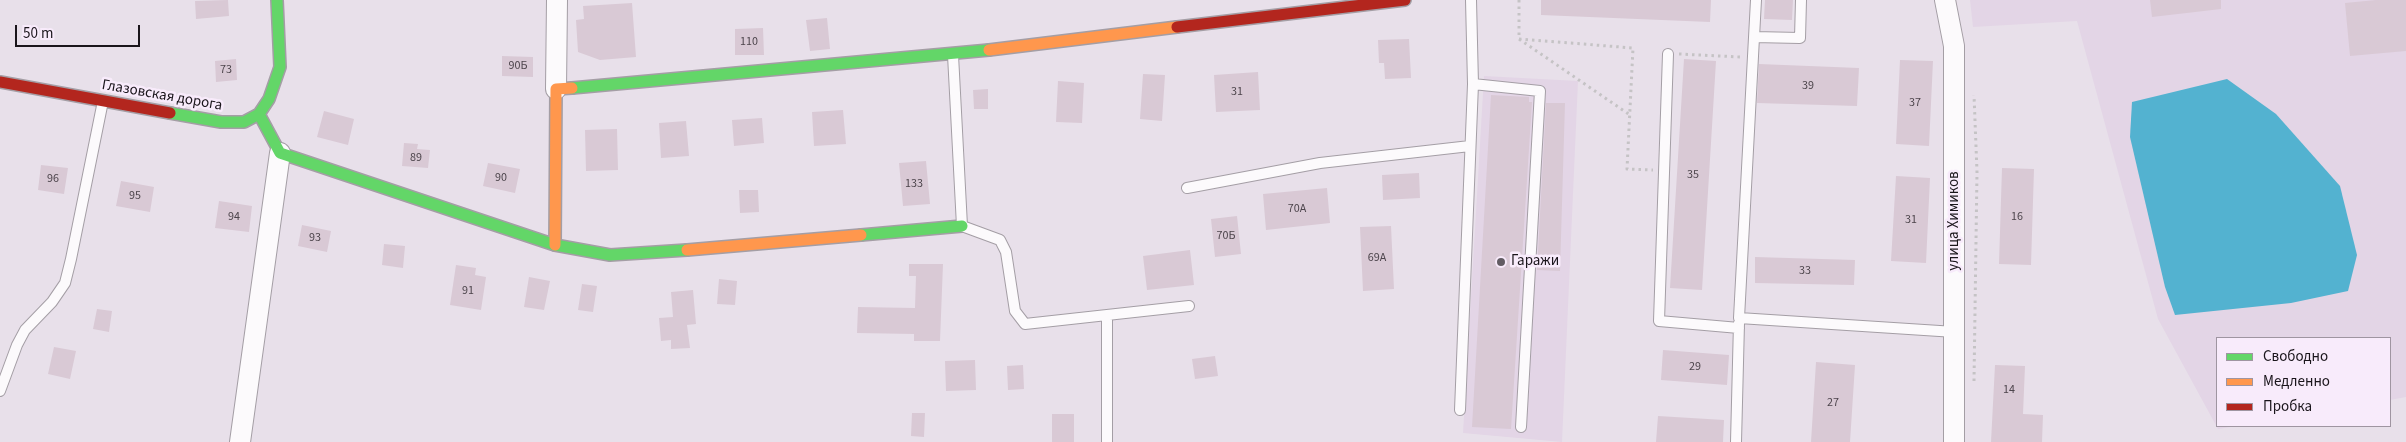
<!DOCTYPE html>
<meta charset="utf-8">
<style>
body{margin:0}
#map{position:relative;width:2406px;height:442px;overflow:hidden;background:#e8e0ea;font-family:"Source Sans 3",sans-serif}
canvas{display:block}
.legend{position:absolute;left:2216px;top:337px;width:175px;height:90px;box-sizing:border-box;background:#f8ebfb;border:1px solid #9f95a1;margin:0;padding:6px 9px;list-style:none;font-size:15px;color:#1a151b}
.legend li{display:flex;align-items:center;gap:10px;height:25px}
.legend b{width:25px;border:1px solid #9f95a1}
.scale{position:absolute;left:15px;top:25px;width:125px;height:22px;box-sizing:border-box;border:2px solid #1a151b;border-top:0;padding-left:6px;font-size:15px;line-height:18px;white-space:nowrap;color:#1a151b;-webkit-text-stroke:4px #f8ebfb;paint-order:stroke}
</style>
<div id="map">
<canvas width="2406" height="442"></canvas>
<ul class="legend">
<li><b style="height:6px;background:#63d668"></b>Свободно</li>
<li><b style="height:6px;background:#ff974d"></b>Медленно</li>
<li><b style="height:6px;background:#b3261e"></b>Пробка</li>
</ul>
<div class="scale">50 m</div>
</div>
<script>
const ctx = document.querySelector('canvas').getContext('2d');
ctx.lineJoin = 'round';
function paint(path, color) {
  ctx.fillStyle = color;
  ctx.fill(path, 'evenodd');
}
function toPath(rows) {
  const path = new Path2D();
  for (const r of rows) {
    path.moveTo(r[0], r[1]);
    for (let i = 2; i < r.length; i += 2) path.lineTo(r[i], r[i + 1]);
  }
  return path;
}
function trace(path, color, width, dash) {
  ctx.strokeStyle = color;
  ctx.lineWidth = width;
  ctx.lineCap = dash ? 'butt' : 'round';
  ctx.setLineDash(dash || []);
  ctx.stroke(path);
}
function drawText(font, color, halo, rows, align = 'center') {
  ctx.font = font + ' "Source Sans 3",sans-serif';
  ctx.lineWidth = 5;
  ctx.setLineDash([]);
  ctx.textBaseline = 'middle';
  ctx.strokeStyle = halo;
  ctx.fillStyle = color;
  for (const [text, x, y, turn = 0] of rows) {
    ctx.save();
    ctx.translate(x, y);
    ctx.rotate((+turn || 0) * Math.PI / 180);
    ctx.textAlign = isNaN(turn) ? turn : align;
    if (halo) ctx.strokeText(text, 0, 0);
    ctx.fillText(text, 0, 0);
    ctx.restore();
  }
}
paint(toPath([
 [1970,0,2406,0,2406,397,2390,400,2390,338,2217,338,2217,426,2237,426,2218,429,2158,319,2077,21,1973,27],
 [1484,76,1578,81,1562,442,1463,433]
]), '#e3d5e6');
paint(toPath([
 [2227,79,2276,114,2340,186,2357,255,2348,291,2291,303,2175,315,2165,287,2130,137,2132,102]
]), '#53b2d0');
paint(toPath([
 [228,0,229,16,196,19,195,1],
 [1541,0,1711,0,1710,22,1541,15],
 [1765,0,1793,0,1792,20,1764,19],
 [2150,0,2221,0,2221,9,2152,17],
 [2376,0,2406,0,2406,51,2350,56,2345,3],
 [632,3,636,57,600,60,578,52,576,20,584,19,583,6],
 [827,18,830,49,810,51,806,20],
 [763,28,764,55,735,55,735,29],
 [1409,39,1411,78,1385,79,1384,63,1379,63,1378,40],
 [502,56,533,57,533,77,502,76],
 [236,59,237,80,216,82,215,61],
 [1684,59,1716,61,1702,290,1670,288],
 [1900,60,1933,61,1929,146,1896,144],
 [1759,64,1859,68,1857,106,1757,103],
 [1258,72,1260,110,1216,112,1214,75],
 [1143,74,1165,75,1162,121,1140,119],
 [1058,81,1084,83,1082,123,1056,122],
 [988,89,988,109,974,109,973,90],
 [1491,95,1529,97,1529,102,1532,102,1511,429,1472,427],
 [1546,103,1565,103,1560,271,1537,270],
 [843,110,846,144,814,146,812,112],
 [324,111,354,119,348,145,317,137],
 [762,118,764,143,734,146,732,120],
 [686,121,689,156,661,158,659,123],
 [617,129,618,170,586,171,585,130],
 [404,143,418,144,417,149,430,150,428,168,402,166],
 [926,161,930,204,903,206,899,163],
 [488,163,520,169,515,193,483,186],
 [41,165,68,168,64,194,38,190],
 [2002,168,2034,169,2031,265,1999,264],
 [1419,173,1420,198,1383,200,1382,175],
 [1896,176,1930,178,1926,263,1891,261],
 [121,181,154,187,150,212,116,206],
 [1327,188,1330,223,1266,230,1263,194],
 [739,190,758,190,759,212,740,213],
 [219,201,252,206,249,232,215,228],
 [1237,216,1241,254,1215,257,1211,219],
 [302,225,331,231,327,252,298,246],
 [1391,226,1394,289,1363,291,1360,227],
 [384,244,405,246,403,268,382,265],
 [1190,250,1194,285,1147,290,1143,256],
 [1755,257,1855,260,1854,285,1755,283],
 [909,264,943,264,940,341,914,341,914,334,857,333,858,307,915,308,916,276,909,276],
 [456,265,476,268,475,275,486,277,481,310,450,305],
 [529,277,550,281,544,310,524,307],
 [719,279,737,281,735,305,717,304],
 [582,284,597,286,593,312,578,310],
 [693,290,696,324,687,325,690,348,671,349,671,340,661,341,659,318,673,317,671,292],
 [97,309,112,311,109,332,93,329],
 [54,347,76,351,70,379,48,374],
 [1663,350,1729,355,1727,385,1661,380],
 [1215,356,1218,376,1195,379,1192,359],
 [975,360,976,390,946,391,945,361],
 [1816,362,1855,365,1850,442,1811,442],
 [1023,365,1024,389,1008,390,1007,366],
 [1995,365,2025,366,2023,414,2043,415,2042,442,1991,442],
 [912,413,925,413,924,437,911,436],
 [1052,414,1074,414,1074,442,1052,442],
 [1658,416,1724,420,1723,442,1656,442]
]), '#d9c9d5');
const lane = toPath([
 [1756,0,1739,318,1955,332],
 [1754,37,1800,38,1801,0],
 [1668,54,1659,321,1739,328],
 [953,55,962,226,1000,240,1006,252,1015,311,1025,324,1189,306],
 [1473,84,1540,91,1521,427],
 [1187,188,1320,163,1470,146],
 [0,391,17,345,25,330,52,302,65,283,71,259,103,101],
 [1460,410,1473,84,1471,0],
 [1107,442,1107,316],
 [1736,442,1739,323]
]);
const street = toPath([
 [1945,0,1954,46,1954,442],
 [556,89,557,0],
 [240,442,280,153]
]);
const fast = toPath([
 [572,88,989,50],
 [170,113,221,122,244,122,259,114,269,99,280,67,277,0],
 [259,114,280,153,555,245,610,255,687,250],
 [861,235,962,226]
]);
const slow = toPath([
 [989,50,1177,27],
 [555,245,556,89,572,88],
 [687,250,861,235]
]);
const jam = toPath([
 [1177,27,1405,0],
 [0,82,170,113]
]);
trace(lane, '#a49ea5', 12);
trace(street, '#a49ea5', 22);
trace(fast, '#a49ea5', 14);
trace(slow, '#a49ea5', 14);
trace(jam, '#a49ea5', 14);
trace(toPath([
 [1519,0,1519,39,1633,48,1627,169,1653,170],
 [1519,39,1630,115],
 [1679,54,1740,57],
 [1974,381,1977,172,1974,95]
]), '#c5c3c5', 3, [2.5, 4]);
trace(lane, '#fcfafc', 10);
trace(street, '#fcfafc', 20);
trace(fast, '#63d668', 11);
trace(slow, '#ff974d', 11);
trace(jam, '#b3261e', 11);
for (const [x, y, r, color] of [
 [1501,262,5,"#625c63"]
]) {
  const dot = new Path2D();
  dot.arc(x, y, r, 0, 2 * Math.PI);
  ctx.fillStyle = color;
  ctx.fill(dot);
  trace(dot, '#f8ebfb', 2);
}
drawText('12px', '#4d454c', null, [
 ["110",749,42],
 ["90Б",518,66],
 ["73",226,70],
 ["39",1808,86],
 ["31",1237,92],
 ["37",1915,103],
 ["89",416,158],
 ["35",1693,175],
 ["90",501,178],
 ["96",53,179],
 ["133",914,184],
 ["95",135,196],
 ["70А",1297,209],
 ["94",234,217],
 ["16",2017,217],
 ["31",1911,220],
 ["70Б",1226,236],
 ["93",315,238],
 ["69А",1377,258],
 ["33",1805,271],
 ["91",468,291],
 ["29",1695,367],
 ["14",2009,390],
 ["27",1833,403]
]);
drawText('15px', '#1a151b', '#f8ebfb', [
 ["Глазовская дорога",162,96,10],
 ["улица Химиков",1955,221,-90]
]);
drawText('15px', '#1a151b', '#f8ebfb', [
 ["Гаражи",1511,262]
], 'left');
</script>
